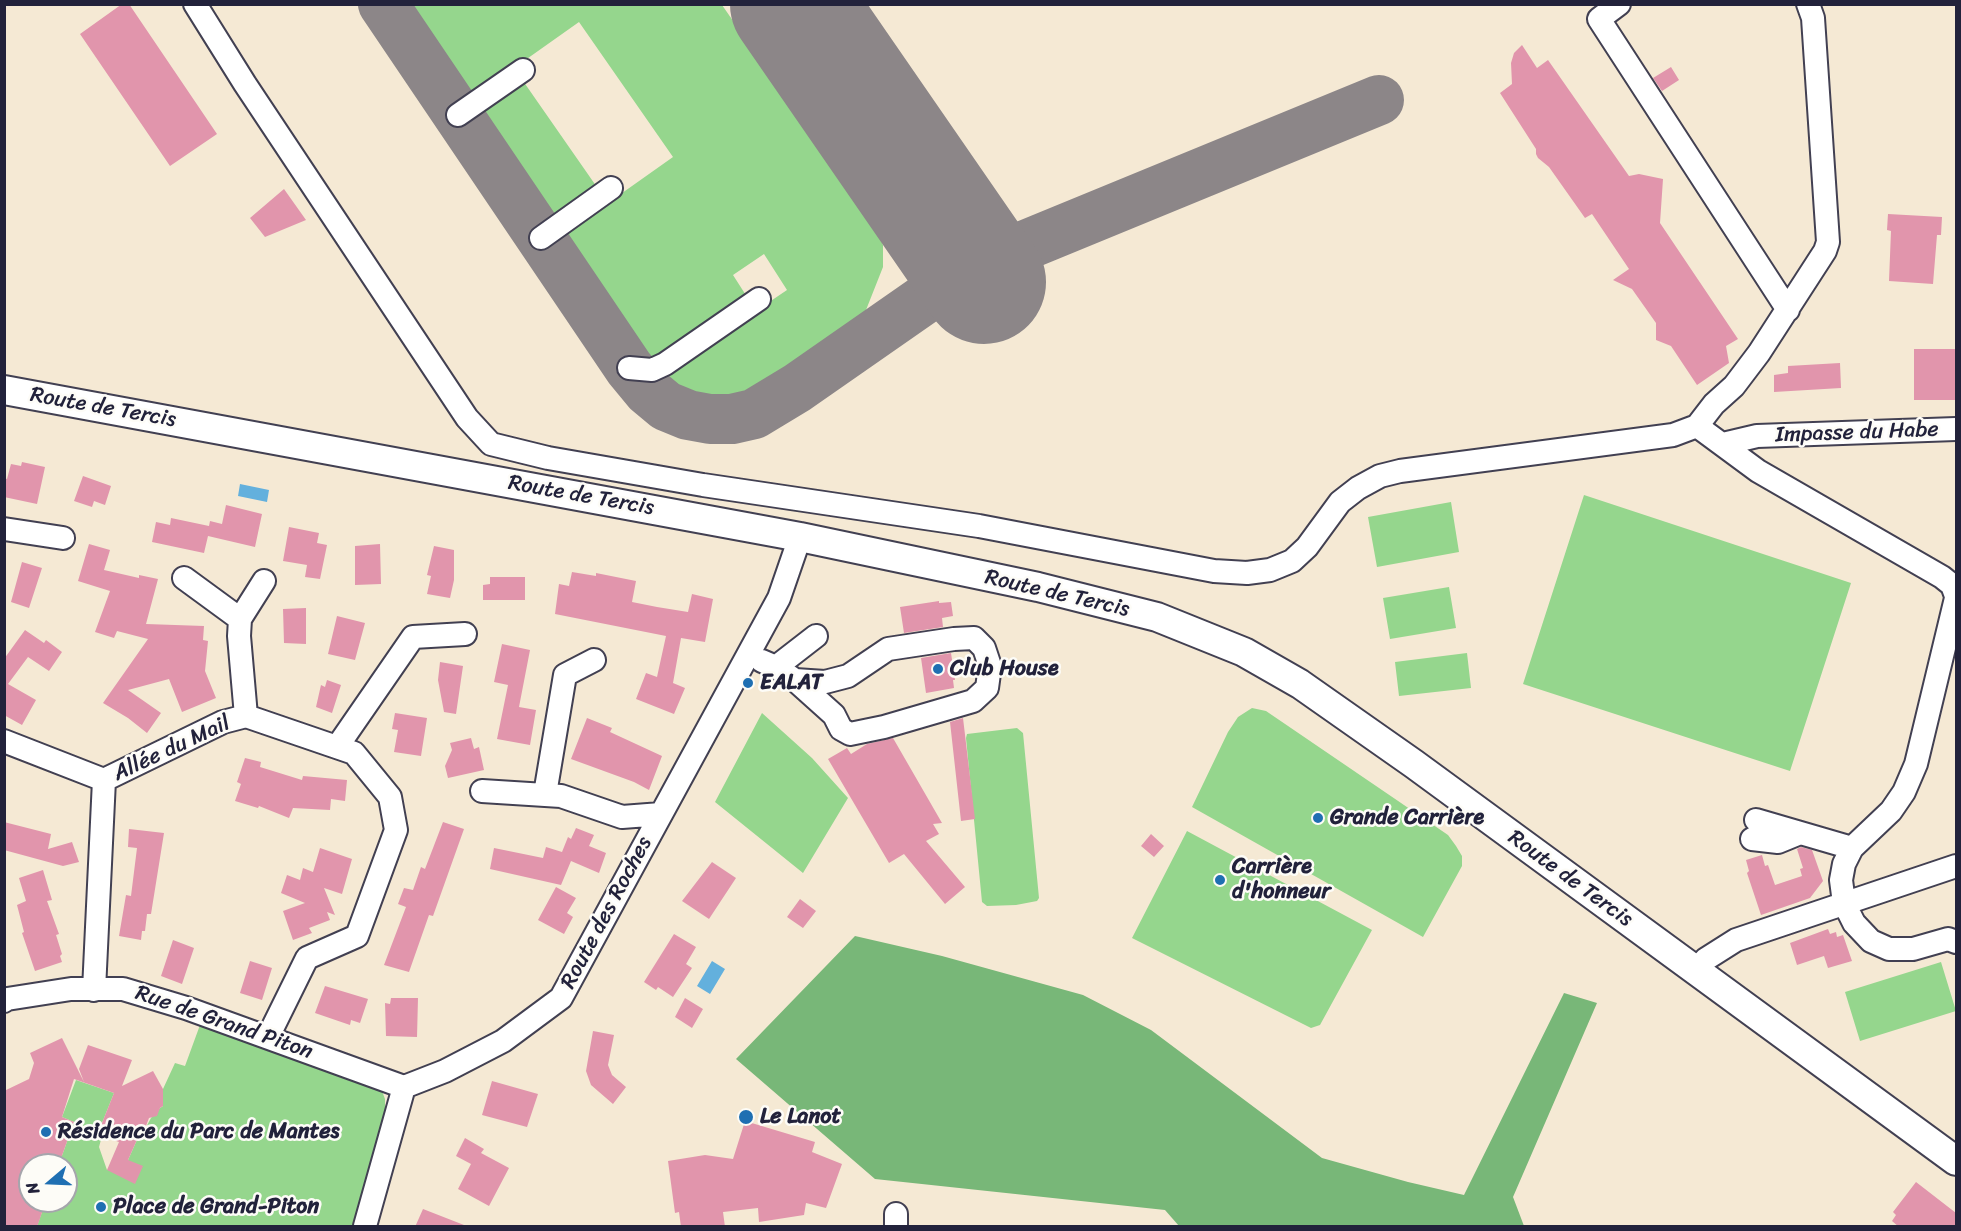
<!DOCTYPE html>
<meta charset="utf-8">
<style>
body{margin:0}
#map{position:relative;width:1961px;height:1231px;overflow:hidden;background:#f5e9d4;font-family:Sriracha,sans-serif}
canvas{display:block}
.frame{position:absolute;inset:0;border:6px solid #22223b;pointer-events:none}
.north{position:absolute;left:18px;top:1153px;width:60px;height:60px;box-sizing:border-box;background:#fdfcf7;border:2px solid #a5a5ac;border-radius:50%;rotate:251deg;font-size:16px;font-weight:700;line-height:24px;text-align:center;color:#22223b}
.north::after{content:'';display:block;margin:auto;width:21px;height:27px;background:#1f6fb2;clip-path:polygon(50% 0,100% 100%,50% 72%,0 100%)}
</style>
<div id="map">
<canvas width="1961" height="1231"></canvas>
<div class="frame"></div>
<div class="north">N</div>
</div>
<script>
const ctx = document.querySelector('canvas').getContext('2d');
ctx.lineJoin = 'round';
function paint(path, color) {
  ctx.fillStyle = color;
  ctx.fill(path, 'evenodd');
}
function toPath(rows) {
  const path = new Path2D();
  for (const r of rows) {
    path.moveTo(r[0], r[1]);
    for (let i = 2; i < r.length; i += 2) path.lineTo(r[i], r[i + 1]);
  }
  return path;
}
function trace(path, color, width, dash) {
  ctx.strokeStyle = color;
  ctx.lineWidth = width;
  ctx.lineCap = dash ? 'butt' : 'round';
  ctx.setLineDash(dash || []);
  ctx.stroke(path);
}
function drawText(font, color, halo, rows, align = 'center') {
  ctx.font = font + ' Sriracha,sans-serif';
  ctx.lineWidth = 5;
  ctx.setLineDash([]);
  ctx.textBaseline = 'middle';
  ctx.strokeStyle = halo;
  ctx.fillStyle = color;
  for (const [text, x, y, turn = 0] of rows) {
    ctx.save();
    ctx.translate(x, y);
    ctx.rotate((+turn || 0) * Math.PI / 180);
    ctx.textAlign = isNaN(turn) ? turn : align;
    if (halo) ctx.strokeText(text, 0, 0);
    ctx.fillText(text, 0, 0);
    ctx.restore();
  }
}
paint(toPath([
 [409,5,722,5,875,225,883,245,883,267,866,310,850,325,740,399,718,400,697,398,680,390,664,378,652,363],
 [579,22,673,157,608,203,514,68],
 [764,254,787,290,747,317,749,300,733,275],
 [1584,495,1851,583,1790,771,1523,684],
 [1451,502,1459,552,1377,567,1368,517],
 [1449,587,1456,628,1390,639,1383,598],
 [1467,653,1471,688,1399,696,1395,662],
 [1252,708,1266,711,1448,835,1456,846,1462,856,1462,866,1423,937,1192,807,1228,732,1238,717],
 [762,713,812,758,848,798,803,873,715,802],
 [1017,728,1023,733,1039,898,1037,901,1016,905,987,906,982,902,966,738,967,734],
 [1187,831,1372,930,1320,1025,1311,1028,1132,938],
 [1941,962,1956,1011,1860,1041,1845,992],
 [200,1025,371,1084,382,1091,385,1099,385,1121,356,1226,37,1226,46,1201,66,1201,66,1165,45,1165,46,1160,59,1164,74,1122,62,1117,76,1080,114,1093,100,1128,102,1136,99,1147,107,1170,128,1160,140,1133,144,1131,151,1118,160,1108,163,1106,163,1089,175,1063,185,1066]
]), '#95d68d');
paint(toPath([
 [855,936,942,956,1083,995,1151,1030,1322,1158,1408,1182,1464,1195,1564,993,1597,1003,1513,1197,1524,1226,1179,1226,1165,1210,875,1179,736,1059]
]), '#78b778');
paint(toPath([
 [240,484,269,490,267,502,238,496],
 [712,961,725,969,710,994,697,986]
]), '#63b0dd');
trace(toPath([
 [383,4,629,368,648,391,666,406,688,415,710,419,732,419,754,414,797,388,942,287,952,277,956,265,956,254,952,242,923,201],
 [1026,245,1379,100]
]), '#8c8688', 50);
trace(toPath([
 [792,4,984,282]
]), '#8c8688', 124);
paint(toPath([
 [122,4,129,4,217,134,170,166,80,34],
 [1522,45,1537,68,1548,60,1629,176,1639,174,1663,179,1660,223,1738,339,1726,346,1729,363,1697,385,1671,346,1656,340,1656,323,1632,289,1613,280,1629,269,1592,214,1585,218,1549,167,1538,158,1536,154,1536,149,1500,93,1512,84,1511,63,1514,53],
 [1671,67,1679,80,1662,91,1653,78],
 [284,189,306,220,265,237,250,218],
 [1888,214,1942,217,1941,235,1937,235,1933,284,1889,281,1891,231,1887,230],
 [1914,349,1956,349,1956,400,1914,400],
 [1840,363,1841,388,1774,392,1774,375,1788,373,1788,366],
 [22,462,45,467,37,504,4,497,4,478,7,479,11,464,21,466],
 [83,476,111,486,105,505,94,501,92,507,74,501],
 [226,505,262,514,255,547,208,536,204,553,152,542,156,522,170,525,171,518,209,526,210,521,222,524],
 [289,527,319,533,317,543,327,545,320,579,305,577,307,565,283,561],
 [89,544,110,550,104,570,139,578,139,575,158,579,146,624,204,626,203,640,208,641,205,671,216,698,182,712,169,679,128,690,161,713,147,733,128,718,103,703,148,639,117,631,114,638,95,632,110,591,78,581],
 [380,544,381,584,355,585,355,546],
 [434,546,454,550,454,580,450,598,427,594,431,576,427,575],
 [22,562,42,568,29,608,11,602],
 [572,572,596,576,596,573,636,581,632,602,657,607,688,612,692,594,713,599,705,642,681,638,673,683,685,688,674,714,636,699,646,673,657,677,666,636,555,614,559,584,569,586],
 [490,577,525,577,525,600,483,600,483,585,490,584],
 [939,601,939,603,951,602,953,616,942,618,943,627,904,633,900,607],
 [306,608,306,644,284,643,283,609],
 [337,616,365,623,355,660,328,654],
 [25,630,44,643,46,640,62,652,49,671,28,657,8,684,36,700,22,725,4,715,4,659],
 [502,644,530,650,519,707,536,710,530,745,497,739,508,685,494,682],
 [951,653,955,680,953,680,954,688,926,693,921,658],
 [440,662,463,666,456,714,444,712,438,680],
 [327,680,341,685,332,713,316,707,321,685,325,687],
 [395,713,427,718,421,756,394,752,398,730,392,729],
 [587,718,612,728,610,732,662,756,649,790,634,782,571,759],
 [963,718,975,819,961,821,950,722],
 [471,738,474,749,479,747,484,770,448,778,445,766,452,750,450,743],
 [893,738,942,823,933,824,939,834,926,841,965,887,945,904,904,854,889,863,828,759,847,748,851,754,867,744],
 [245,758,261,762,260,767,302,780,303,776,347,780,345,801,331,799,330,810,293,808,289,818,259,806,258,808,235,801,241,784,237,782],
 [4,822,51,834,48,849,72,842,79,862,63,866,4,850],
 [443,822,464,829,433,916,429,915,409,972,384,965,406,907,398,904,404,888,413,890,421,867,425,869],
 [576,828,594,835,589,846,606,853,599,873,571,861,561,885,490,869,494,848,543,858,546,847,562,852,568,837,571,839],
 [129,829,164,833,151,914,147,914,145,931,142,931,141,940,119,936,126,895,131,896,137,848,128,847],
 [1151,834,1164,846,1154,857,1141,846],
 [1801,847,1812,850,1823,881,1810,898,1761,915,1747,873,1749,871,1746,860,1762,855,1765,866,1768,865,1775,885,1802,876,1800,869,1803,868,1797,849],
 [320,848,352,859,342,894,324,888,335,915,327,912,330,920,309,928,312,933,293,940,283,911,305,903,281,893,287,875,300,880,303,868,313,872],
 [712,862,736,878,709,919,682,901],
 [43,870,52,900,47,901,59,934,56,935,62,954,60,956,62,962,35,971,22,933,24,932,17,905,26,901,19,878],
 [556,887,576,898,567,913,573,917,564,934,538,920],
 [800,899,816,911,803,928,787,917],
 [1828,929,1830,934,1836,932,1837,937,1843,935,1852,961,1828,968,1824,956,1797,965,1790,943],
 [674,934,696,947,686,964,692,968,673,997,658,987,656,990,644,982],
 [173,940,194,948,182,984,161,976],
 [250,961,272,968,262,1000,240,993],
 [325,986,368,999,360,1023,351,1020,350,1025,315,1013],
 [391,998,418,998,417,1037,386,1036,385,1003,390,1004],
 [685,998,703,1009,692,1028,675,1017],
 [593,1031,614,1035,608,1065,612,1075,626,1087,613,1104,591,1085,586,1071],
 [62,1038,84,1082,79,1069,88,1045,132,1060,122,1086,153,1071,163,1089,163,1106,160,1108,157,1116,149,1118,144,1131,140,1133,128,1160,143,1166,135,1184,107,1170,119,1142,102,1136,100,1128,114,1093,74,1079,62,1117,74,1122,59,1164,46,1160,45,1165,30,1165,30,1201,46,1201,37,1227,4,1227,4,1091,29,1079,34,1063,30,1053],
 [492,1081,538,1094,527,1127,482,1115],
 [745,1121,815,1142,812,1152,842,1164,826,1208,806,1203,804,1215,759,1222,758,1208,723,1212,725,1227,681,1227,679,1212,675,1213,668,1161,705,1155,733,1159],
 [465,1138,484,1149,481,1153,509,1168,489,1206,458,1189,471,1164,456,1156],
 [1916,1182,1956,1213,1956,1227,1899,1227,1892,1221,1896,1215,1893,1212],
 [423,1209,464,1225,464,1227,415,1227]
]), '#e195ac');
const minor = toPath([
 [195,4,245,84,467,418,491,444,548,458,703,485,979,526,1214,571,1247,573,1270,570,1292,561,1307,547,1340,502,1358,488,1380,476,1400,471,1673,435,1697,426],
 [1619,4,1599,19,1788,310],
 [1808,4,1813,18,1828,242,1825,251,1759,353,1734,386,1714,404,1697,426,1758,471,1942,577,1952,585,1956,596],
 [458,115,523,70],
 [541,238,611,188],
 [629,368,652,370,665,364,759,299],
 [1723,444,1757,436,1956,429],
 [4,529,63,538],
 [184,578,240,619],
 [1956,598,1916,764,1904,792,1891,811,1852,848,1844,864,1841,880,1844,903,1854,923,1871,941,1889,949,1913,949,1948,939,1956,942],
 [762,661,776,667,816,636],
 [776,667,795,680,825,682,848,676,888,649,954,639,974,638,984,648,990,666,987,688,973,701,884,727,850,734,841,729,834,715,795,680],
 [246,716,239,636,240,619,264,581],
 [4,741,104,780,223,722,246,716,354,753,390,797,396,830,357,936,307,958,268,1037],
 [337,747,413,637,465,634],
 [482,791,561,796,622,817,661,814],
 [545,794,565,675,594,660],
 [1756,820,1852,848],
 [1752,839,1778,842,1800,833],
 [1695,971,1706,959,1736,940,1956,866],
 [94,990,104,780],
 [4,1001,7,999,71,989,123,989,186,1008,404,1087],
 [404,1087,445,1071,503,1041,561,998,779,598,800,537],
 [896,1214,896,1226],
 [365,1226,404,1087]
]);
const major = toPath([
 [4,390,800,537,1038,587,1157,617,1244,652,1300,684,1414,764,1956,1161]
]);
trace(minor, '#424052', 26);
trace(major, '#424052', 32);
trace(minor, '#fff', 22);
trace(major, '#fff', 28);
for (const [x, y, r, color] of [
 [938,669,6,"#1f6fb2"],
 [748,683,6,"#1f6fb2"],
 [1318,818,6,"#1f6fb2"],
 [1220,880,6,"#1f6fb2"],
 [746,1117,8,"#1f6fb2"],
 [46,1132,6,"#1f6fb2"],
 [101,1207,6,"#1f6fb2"]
]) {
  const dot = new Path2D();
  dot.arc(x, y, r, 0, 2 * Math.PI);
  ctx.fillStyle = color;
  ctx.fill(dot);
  trace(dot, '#fdfcf7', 2);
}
drawText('22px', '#22223b', '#fdfcf7', [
 ["Route de Tercis",103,408,10],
 ["Impasse du Habe",1857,433,-2],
 ["Route de Tercis",581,496,10],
 ["Route de Tercis",1057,594,13],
 ["Allée du Mail",172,749,-25],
 ["Route de Tercis",1570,879,36],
 ["Route des Roches",607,913,-62],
 ["Rue de Grand Piton",224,1023,19]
]);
drawText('bold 22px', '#22223b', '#fdfcf7', [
 ["Club House",950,669],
 ["EALAT",760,683],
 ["Grande Carrière",1330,818],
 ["Carrière",1232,867],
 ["d'honneur",1232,892],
 ["Le Lanot",760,1117],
 ["Résidence du Parc de Mantes",58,1132],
 ["Place de Grand-Piton",113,1207]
], 'left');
</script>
